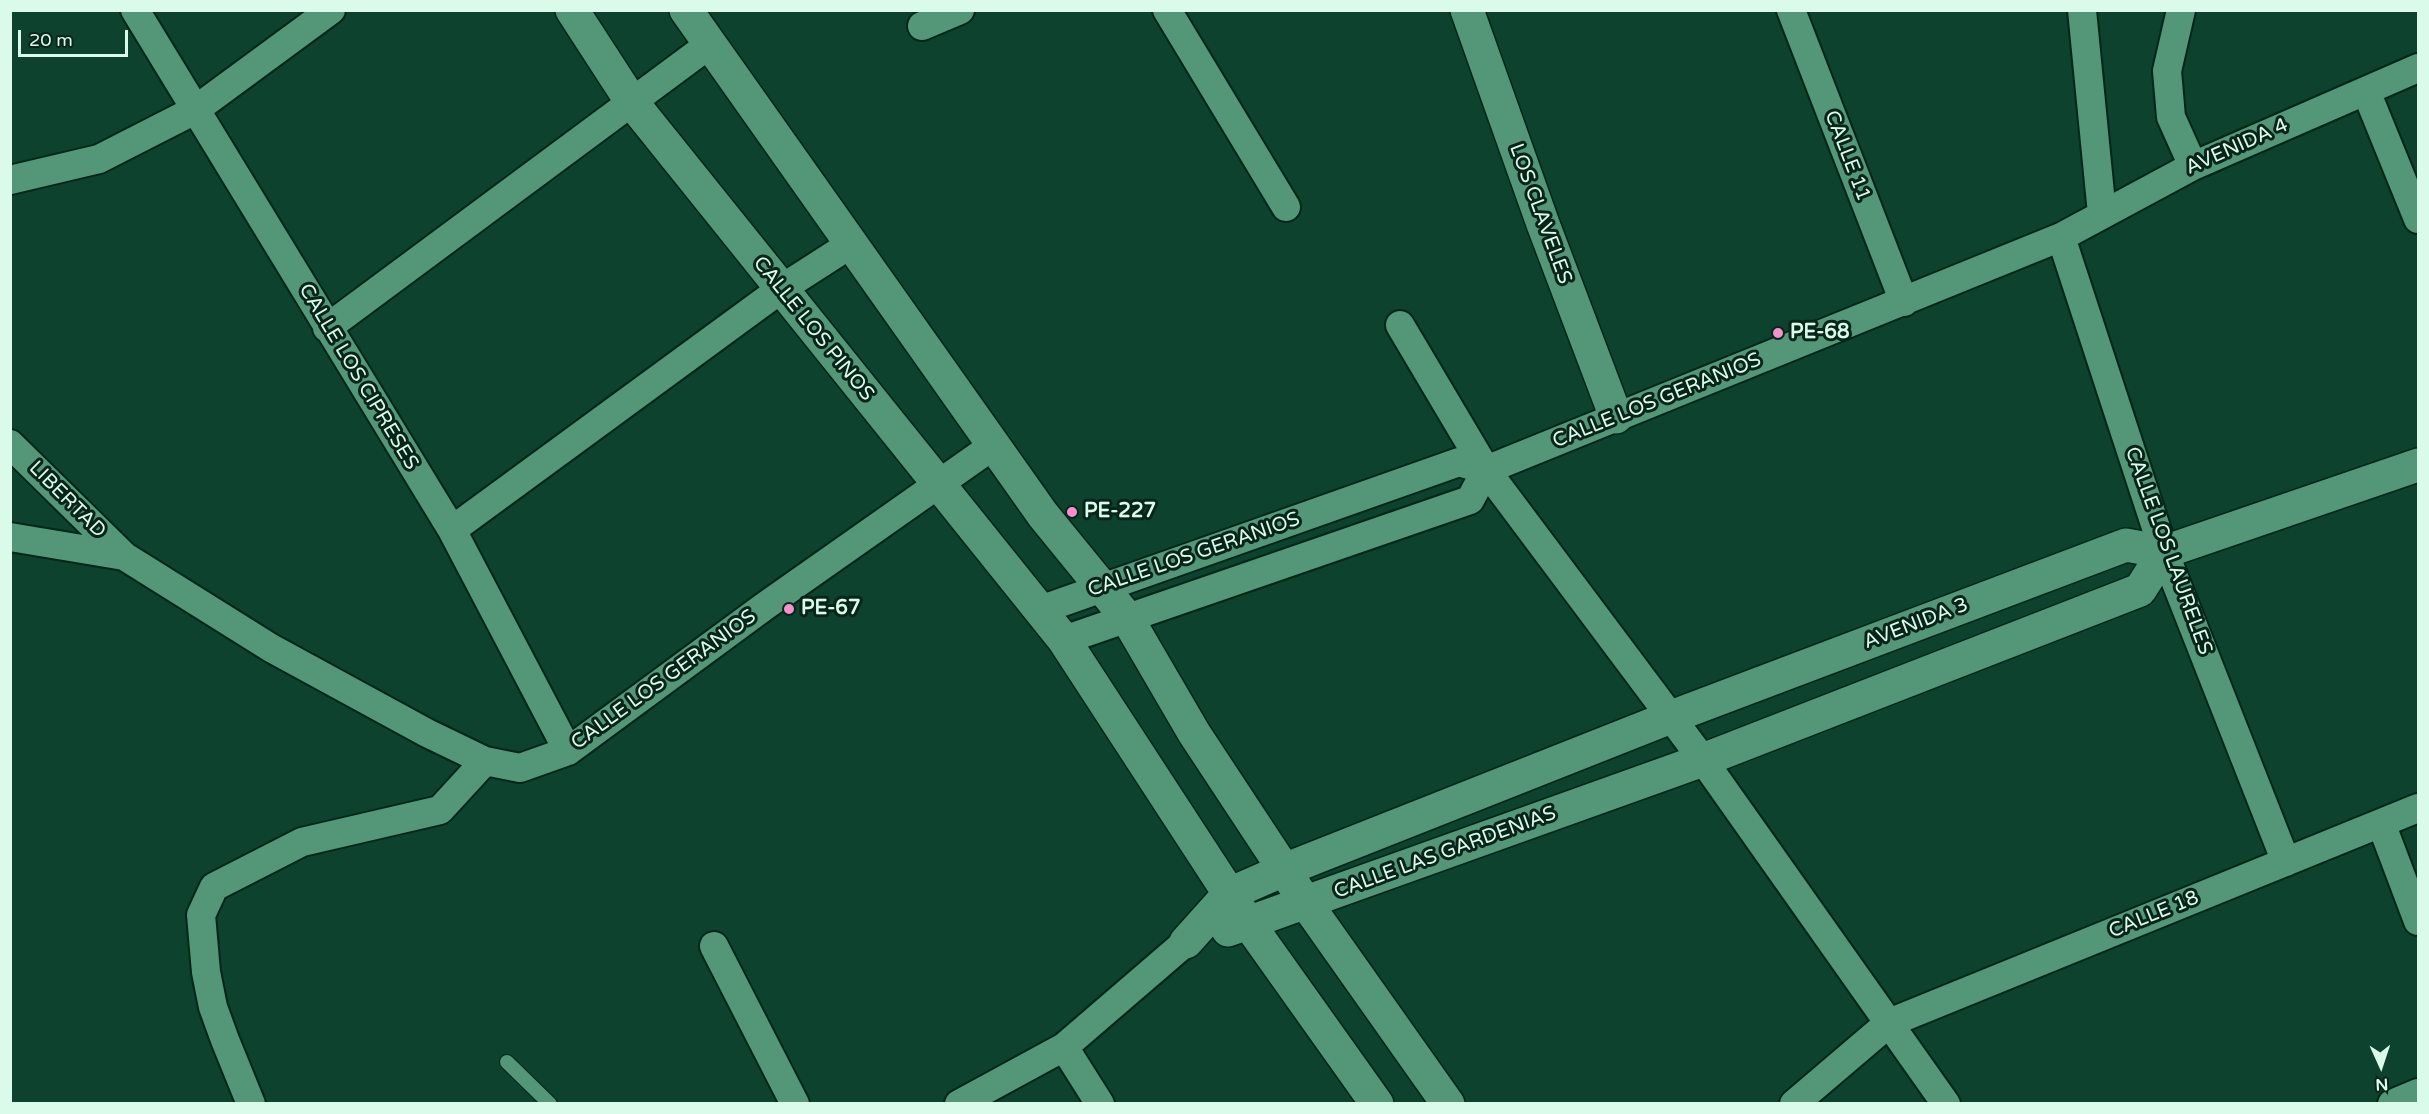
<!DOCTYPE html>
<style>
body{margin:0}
#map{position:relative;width:2429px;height:1114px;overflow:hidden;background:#0c422e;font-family:"Varela Round",sans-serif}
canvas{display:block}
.frame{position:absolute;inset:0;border:12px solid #dafbea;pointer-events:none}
.north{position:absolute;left:2351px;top:1036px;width:60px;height:60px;-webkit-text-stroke:4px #092519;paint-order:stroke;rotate:177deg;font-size:16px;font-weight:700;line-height:24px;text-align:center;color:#dafbea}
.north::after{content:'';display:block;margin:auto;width:21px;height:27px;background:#dafbea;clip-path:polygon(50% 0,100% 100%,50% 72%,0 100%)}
.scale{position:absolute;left:18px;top:30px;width:110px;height:27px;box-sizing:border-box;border:3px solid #dafbea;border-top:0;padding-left:8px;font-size:18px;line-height:21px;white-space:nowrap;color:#dafbea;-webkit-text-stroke:4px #092519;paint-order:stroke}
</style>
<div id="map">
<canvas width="2429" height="1114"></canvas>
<div class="frame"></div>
<div class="north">N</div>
<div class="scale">20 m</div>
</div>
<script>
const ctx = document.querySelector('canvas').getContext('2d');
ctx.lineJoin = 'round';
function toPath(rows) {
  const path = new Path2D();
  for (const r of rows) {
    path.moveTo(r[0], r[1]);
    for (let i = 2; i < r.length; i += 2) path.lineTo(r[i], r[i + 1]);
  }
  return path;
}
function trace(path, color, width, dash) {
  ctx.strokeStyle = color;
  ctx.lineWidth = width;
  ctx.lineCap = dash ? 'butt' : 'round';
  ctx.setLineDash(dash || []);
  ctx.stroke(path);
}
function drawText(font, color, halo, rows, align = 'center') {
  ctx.font = font + ' "Varela Round",sans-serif';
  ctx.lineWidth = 6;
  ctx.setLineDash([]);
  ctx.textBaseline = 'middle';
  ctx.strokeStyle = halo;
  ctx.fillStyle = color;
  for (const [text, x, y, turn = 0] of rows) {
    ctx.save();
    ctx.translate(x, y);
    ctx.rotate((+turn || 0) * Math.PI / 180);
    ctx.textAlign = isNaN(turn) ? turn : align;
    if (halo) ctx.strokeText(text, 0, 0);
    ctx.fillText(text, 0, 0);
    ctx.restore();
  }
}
const service = toPath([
 [507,1062,550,1104]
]);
const minor = toPath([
 [135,10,452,530,568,751],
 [1167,10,1286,207],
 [1791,10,1904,302],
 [2082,10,2102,214],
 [2181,10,2167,71,2171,117,2193,166],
 [922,26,960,10],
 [2366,91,2418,219],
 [10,180,99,159,195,110,331,10],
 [2061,237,2164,552,2286,862],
 [1400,325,1486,470,1703,760,1946,1104],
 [327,328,710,44],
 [10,444,124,556,271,648,427,733,485,761,520,768,568,751,765,606,994,445],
 [452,530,781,289,851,244],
 [10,537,124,556],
 [1040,610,1459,462,1486,470,2061,237,2193,166,2418,68],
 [1064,640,1470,500,1486,470],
 [2381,823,2418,921],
 [714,946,795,1104],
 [1064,1047,1100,1104],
 [251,1104,225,1040,213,1007,206,972,201,915,214,887,302,842,440,810,485,761],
 [959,1104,1064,1047,1186,942],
 [1794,1104,1889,1023,2418,808],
 [2392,1104,2418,1093]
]);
const tertiary = toPath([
 [572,10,631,101,1064,640,1249,924,1377,1104],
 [686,10,1043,515,1127,618,1194,733,1306,903,1448,1104],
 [1467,10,1543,224,1616,417],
 [1228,930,1703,760,2140,590,2164,552],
 [1186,942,1229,894,1284,870,1671,717,2126,545,2164,552,2418,465]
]);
trace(service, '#022618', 16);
trace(minor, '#022618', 32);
trace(tertiary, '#022618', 36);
trace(service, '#549678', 14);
trace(minor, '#549678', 28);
trace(tertiary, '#549678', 33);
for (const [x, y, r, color] of [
 [1778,333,6,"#f690cf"],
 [1072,512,6,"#f690cf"],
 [789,609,6,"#f690cf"]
]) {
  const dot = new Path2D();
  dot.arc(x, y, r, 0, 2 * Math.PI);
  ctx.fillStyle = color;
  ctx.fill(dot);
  trace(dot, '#092519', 2);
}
drawText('20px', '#dafbea', '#092519', [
 ["AVENIDA 4",2237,147,-24],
 ["CALLE 11",1847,156,69],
 ["LOS CLAVELES",1540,214,70],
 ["CALLE LOS PINOS",813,329,51],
 ["CALLE LOS CIPRESES",358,377,59],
 ["CALLE LOS GERANIOS",1657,401,-22],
 ["LIBERTAD",67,500,45],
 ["CALLE LOS LAURELES",2168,551,70],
 ["CALLE LOS GERANIOS",1194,555,-19],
 ["AVENIDA 3",1916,624,-21],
 ["CALLE LOS GERANIOS",664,680,-36],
 ["CALLE LAS GARDENIAS",1445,853,-20],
 ["CALLE 18",2154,915,-22]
]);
drawText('bold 20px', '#dafbea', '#092519', [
 ["PE-68",1790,333],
 ["PE-227",1084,512],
 ["PE-67",801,609]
], 'left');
</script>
